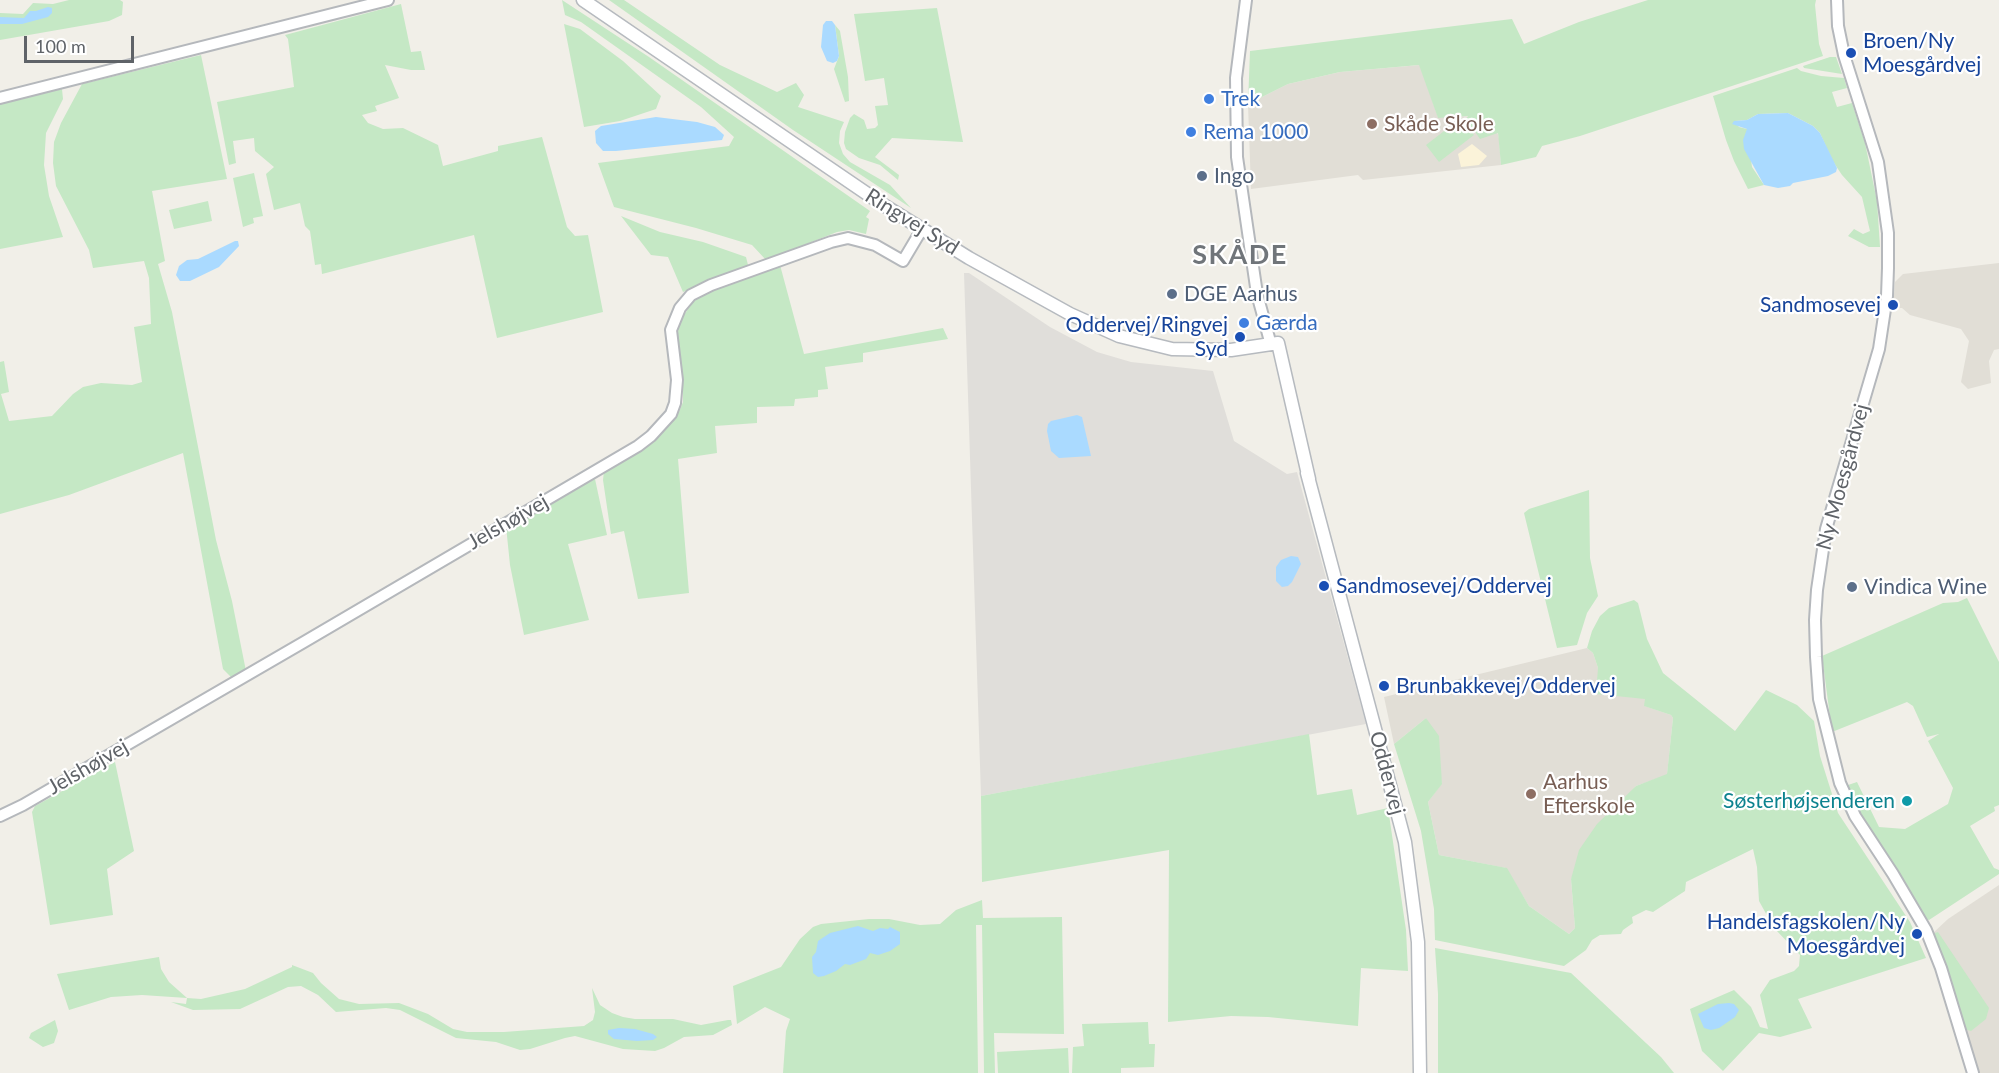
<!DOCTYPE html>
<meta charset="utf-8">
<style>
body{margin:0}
#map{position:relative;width:1999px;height:1073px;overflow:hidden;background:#f1efe8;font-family:Lato,sans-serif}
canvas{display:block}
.scale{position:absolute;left:24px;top:36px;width:110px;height:27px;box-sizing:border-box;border:3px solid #5f6368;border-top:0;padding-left:8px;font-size:18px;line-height:21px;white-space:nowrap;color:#5f6368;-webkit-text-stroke:4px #fff;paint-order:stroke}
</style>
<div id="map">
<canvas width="1999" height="1073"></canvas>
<div class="scale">100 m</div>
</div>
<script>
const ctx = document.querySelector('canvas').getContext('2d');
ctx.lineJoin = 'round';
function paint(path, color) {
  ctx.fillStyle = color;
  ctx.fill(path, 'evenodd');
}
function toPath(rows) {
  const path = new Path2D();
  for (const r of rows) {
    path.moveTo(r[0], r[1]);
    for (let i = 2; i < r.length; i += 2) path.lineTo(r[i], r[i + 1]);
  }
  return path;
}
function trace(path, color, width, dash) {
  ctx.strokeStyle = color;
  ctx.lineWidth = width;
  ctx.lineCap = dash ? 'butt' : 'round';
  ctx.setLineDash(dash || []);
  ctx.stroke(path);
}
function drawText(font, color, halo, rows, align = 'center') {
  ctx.font = font + ' Lato,sans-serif';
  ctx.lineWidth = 4.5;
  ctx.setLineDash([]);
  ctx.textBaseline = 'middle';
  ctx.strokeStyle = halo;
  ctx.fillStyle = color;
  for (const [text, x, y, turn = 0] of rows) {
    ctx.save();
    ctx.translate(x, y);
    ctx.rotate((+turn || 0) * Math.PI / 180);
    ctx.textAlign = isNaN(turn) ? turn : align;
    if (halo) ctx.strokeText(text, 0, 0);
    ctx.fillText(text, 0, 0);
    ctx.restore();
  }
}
paint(toPath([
 [964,273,969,273,1050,327,1097,352,1131,362,1213,371,1234,441,1287,474,1297,472,1366,724,981,796]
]), '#e0deda');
paint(toPath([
 [1420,65,1438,117,1458,116,1494,118,1499,139,1501,165,1363,180,1358,175,1251,189,1248,104,1288,84,1340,72],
 [1999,263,1999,349,1994,350,1989,361,1991,383,1968,389,1961,382,1969,341,1961,329,1910,315,1902,308,1893,308,1895,282,1903,274],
 [1587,648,1593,653,1598,668,1645,699,1645,706,1671,715,1673,718,1667,775,1636,786,1571,879,1575,928,1569,934,1529,906,1506,868,1439,855,1428,802,1442,783,1426,718,1394,744,1384,697],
 [1999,885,1999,1073,1979,1073,1933,933,1948,919]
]), '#e1ded6');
paint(toPath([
 [69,0,120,0,123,2,122,15,109,21,0,40,0,13,23,14,33,3,53,4],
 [562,0,649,57,870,211,866,217,869,219,866,234,849,230,837,232,766,260,752,245,696,228,614,207,598,163,729,146,734,137,701,107,581,22,565,15],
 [609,0,624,0,720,65,777,92,796,83,804,95,798,107,844,122,840,131,839,143,843,154,850,162,890,185,911,208,793,130],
 [1648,0,1816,0,1815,5,1819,44,1823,56,1580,136,1542,146,1536,157,1501,165,1498,133,1480,139,1466,119,1468,116,1438,118,1419,65,1340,72,1288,84,1248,104,1250,51,1512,19,1524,44,1579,22],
 [401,4,411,52,421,51,425,70,411,70,385,65,399,98,375,106,377,111,362,115,368,123,383,129,403,128,438,145,443,166,498,151,498,146,542,137,567,227,575,236,588,235,603,312,497,338,474,235,322,274,321,264,315,265,310,231,305,226,300,203,274,210,266,174,274,167,255,151,254,138,233,141,236,163,229,165,217,102,294,87,288,39,285,35],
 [937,8,963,142,892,138,875,157,899,175,898,180,880,165,859,158,846,149,844,143,845,132,850,118,854,114,864,120,867,129,875,128,878,125,875,106,888,105,884,78,865,81,854,14],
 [564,24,580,29,623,61,661,96,656,109,620,121,584,127],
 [835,25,840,31,848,77,849,101,845,102,834,69,839,56],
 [201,55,227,179,152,191,165,261,158,264,172,312,216,540,232,601,246,671,232,678,223,669,183,453,69,495,0,514,0,362,4,361,9,392,1,394,9,421,52,416,73,394,83,387,101,383,132,385,142,382,134,327,151,324,149,278,144,261,93,268,89,250,56,186,53,163,54,142,61,123,82,84],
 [1830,57,1836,57,1842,74,1804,68,1803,66],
 [1797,68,1801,71,1821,76,1844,78,1847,88,1832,92,1837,107,1852,103,1865,143,1877,201,1880,247,1869,247,1848,236,1854,229,1863,234,1870,231,1862,197,1842,175,1832,160,1820,133,1813,126,1788,113,1758,114,1747,120,1735,121,1739,127,1747,129,1752,167,1764,185,1748,189,1734,161,1726,140,1713,96],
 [62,89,63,99,46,133,44,165,49,196,63,237,0,249,0,104],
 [1461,118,1474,135,1439,162,1426,145],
 [254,173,263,216,253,218,254,223,243,227,233,178],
 [208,201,212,221,174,229,169,210],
 [621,216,660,232,703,242,746,257,748,265,683,292,668,257,651,255],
 [780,265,804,354,943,328,948,339,863,353,863,362,825,367,828,389,818,390,818,397,795,399,794,406,757,407,757,423,715,426,717,453,678,459,689,593,638,599,624,531,611,534,603,480,604,471,654,442,665,426,679,412,683,402,683,390,677,337,680,321,692,303,707,291],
 [595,479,607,535,568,544,589,620,524,635,510,565,506,526],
 [1589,490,1590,558,1598,596,1587,613,1577,645,1557,648,1524,513,1529,509],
 [1967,598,1999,662,1999,805,1994,807,1995,811,1970,826,1994,868,1999,870,1999,874,1929,920,1923,918,1868,832,1852,793,1848,790,1848,785,1857,782,1879,827,1905,829,1948,804,1953,788,1928,741,1939,734,1927,737,1913,706,1907,702,1832,732,1822,656,1943,603,1958,602],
 [1634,600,1638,603,1647,639,1663,673,1735,731,1766,690,1797,705,1814,721,1820,756,1838,813,1910,922,1926,958,1798,999,1812,1028,1780,1037,1759,1033,1723,1071,1702,1051,1690,1009,1734,990,1751,1007,1760,1027,1768,1029,1760,995,1770,980,1794,971,1799,966,1800,955,1774,928,1759,901,1757,867,1753,849,1686,882,1685,891,1653,912,1646,910,1632,917,1633,923,1623,930,1621,934,1600,935,1592,940,1586,950,1564,966,1435,940,1434,909,1421,831,1394,744,1426,718,1439,736,1442,784,1428,802,1439,855,1507,868,1529,906,1569,934,1575,928,1571,879,1579,850,1597,824,1636,786,1667,774,1673,718,1671,715,1644,706,1645,699,1596,694,1598,668,1593,653,1587,648,1592,631,1600,616,1609,608],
 [1309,734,1317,795,1352,789,1357,815,1388,808,1406,930,1408,971,1361,968,1358,1026,1268,1017,1231,1016,1168,1022,1169,850,982,882,981,796],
 [115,762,134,851,107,869,113,915,50,925,32,812,35,806],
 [982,900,983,918,1062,917,1064,1034,994,1033,995,1073,984,1073,982,925,976,925,978,1073,783,1073,786,1031,790,1019,765,1007,737,1024,733,986,781,967,800,939,813,927,821,924,869,919,889,919,920,925,940,924,956,910],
 [1938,932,1989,1008,1986,1019,1971,1031,1964,1029,1933,937,1935,933],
 [1435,948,1571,973,1661,1057,1674,1073,1438,1073,1438,994],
 [159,957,161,969,169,982,187,998,201,999,245,989,292,967,292,965,313,973,321,983,339,999,359,1004,399,1003,428,1014,453,1029,467,1032,504,1032,584,1026,593,1020,595,1012,592,988,600,1005,612,1013,623,1017,635,1019,673,1019,701,1025,728,1020,731,1020,732,1025,713,1035,684,1037,664,1048,655,1051,623,1049,575,1036,565,1038,530,1049,520,1050,496,1042,456,1038,400,1010,386,1008,336,1012,318,995,301,986,288,987,240,1009,193,1010,171,1002,186,1004,187,998,142,995,111,997,69,1010,57,974],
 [55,1020,58,1031,54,1043,43,1047,29,1038,31,1033],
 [1148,1022,1149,1044,1155,1044,1154,1067,1121,1068,1121,1073,1072,1073,1073,1047,1084,1046,1082,1024],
 [1068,1048,1069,1073,998,1073,997,1052]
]), '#c5e8c5');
paint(toPath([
 [1472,144,1487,156,1479,165,1461,167,1458,154]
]), '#fbf3d9');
paint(toPath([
 [48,7,52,8,52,13,48,17,22,24,0,24,0,17,24,18,30,11,36,11],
 [826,21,832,21,835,25,839,56,837,61,833,63,827,61,821,47,823,25],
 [1788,113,1813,126,1820,133,1837,168,1836,172,1828,176,1793,183,1790,186,1778,188,1764,185,1744,149,1743,140,1747,129,1732,124,1734,121,1747,120,1758,114],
 [656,117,697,122,715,127,724,135,722,140,616,151,603,151,596,143,595,131,601,126],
 [235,241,238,241,239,246,219,267,190,281,180,281,176,275,179,266,187,260,198,259],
 [1077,415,1082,417,1091,456,1059,458,1051,451,1047,431,1048,424,1051,421],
 [1291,556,1298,557,1301,564,1292,582,1288,586,1282,587,1276,581,1276,567,1281,560],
 [858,926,873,931,880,928,888,929,890,927,900,932,900,944,890,951,878,955,870,953,866,959,850,965,845,964,836,971,824,976,818,977,813,973,812,957,816,952,818,941,830,933],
 [1729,1003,1734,1004,1739,1010,1735,1017,1719,1028,1711,1030,1704,1028,1698,1014,1718,1004],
 [619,1028,635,1029,653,1034,657,1037,653,1040,637,1041,614,1039,608,1034,608,1030]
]), '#aadaff');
const tertiary = toPath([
 [1246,0,1236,78,1237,157,1257,294,1271,345],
 [1837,0,1838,26,1844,55,1878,162,1888,233,1888,268,1887,296,1879,349,1826,529,1817,590,1815,620,1816,657,1819,699,1840,783,1855,816,1893,874,1926,930,1941,968,1973,1073],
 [0,98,388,0],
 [0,816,23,805,304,642,638,446,651,436,671,414,675,403,677,380,671,330,680,308,691,295,711,285,831,242,848,238,875,245,903,261,922,229]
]);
const secondary = toPath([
 [583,0,885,206,969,258,1070,314,1119,336,1172,349,1231,350,1278,343,1309,479],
 [1307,473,1405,842,1418,942,1420,1073]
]);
trace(tertiary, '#b5b8bc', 14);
trace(secondary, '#b6babf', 15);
trace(tertiary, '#fff', 10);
trace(secondary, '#fff', 12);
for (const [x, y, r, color] of [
 [1851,53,6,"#1a4fb4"],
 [1209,99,6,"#3f7fe0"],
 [1372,124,6,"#8d6e63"],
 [1191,132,6,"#3f7fe0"],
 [1202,176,6,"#5c6f8a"],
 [1172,294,6,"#5c6f8a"],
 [1893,305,6,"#1a4fb4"],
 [1244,323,6,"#3f7fe0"],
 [1240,337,6,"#1a4fb4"],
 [1324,586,6,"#1a4fb4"],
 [1852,587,6,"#5c6f8a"],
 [1384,686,6,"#1a4fb4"],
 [1531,794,6,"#8d6e63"],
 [1907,801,6,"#0f9aa8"],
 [1917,934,6,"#1a4fb4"]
]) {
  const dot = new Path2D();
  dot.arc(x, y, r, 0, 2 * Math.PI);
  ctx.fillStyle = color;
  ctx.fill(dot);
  trace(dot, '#fff', 2);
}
drawText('21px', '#164399', '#fff', [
 ["Broen/Ny",1863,41],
 ["Moesgårdvej",1863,65],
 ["Sandmosevej",1881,305,"right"],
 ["Oddervej/Ringvej",1228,325,"right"],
 ["Syd",1228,349,"right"],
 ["Sandmosevej/Oddervej",1336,586],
 ["Brunbakkevej/Oddervej",1396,686],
 ["Handelsfagskolen/Ny",1905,922,"right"],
 ["Moesgårdvej",1905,946,"right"]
], 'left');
drawText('21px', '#366cbe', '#fff', [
 ["Trek",1221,99],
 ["Rema 1000",1203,132],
 ["Gærda",1256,323]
], 'left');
drawText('21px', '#785e54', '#fff', [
 ["Skåde Skole",1384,124],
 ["Aarhus",1543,782],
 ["Efterskole",1543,806]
], 'left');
drawText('21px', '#4e5e75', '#fff', [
 ["Ingo",1214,176],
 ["DGE Aarhus",1184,294],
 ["Vindica Wine",1864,587]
], 'left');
drawText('21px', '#5f6368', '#fff', [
 ["Ringvej Syd",912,222,32],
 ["Ny Moesgårdvej",1843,477,-75],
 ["Jelshøjvej",508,522,-30],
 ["Jelshøjvej",88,767,-30],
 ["Oddervej",1387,773,75]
]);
drawText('21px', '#0d838f', '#fff', [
 ["Søsterhøjsenderen",1895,801]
], 'right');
ctx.letterSpacing = '1.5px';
drawText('bold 27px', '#70757a', '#fff', [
 ["SKÅDE",1240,255]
]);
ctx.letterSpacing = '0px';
</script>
